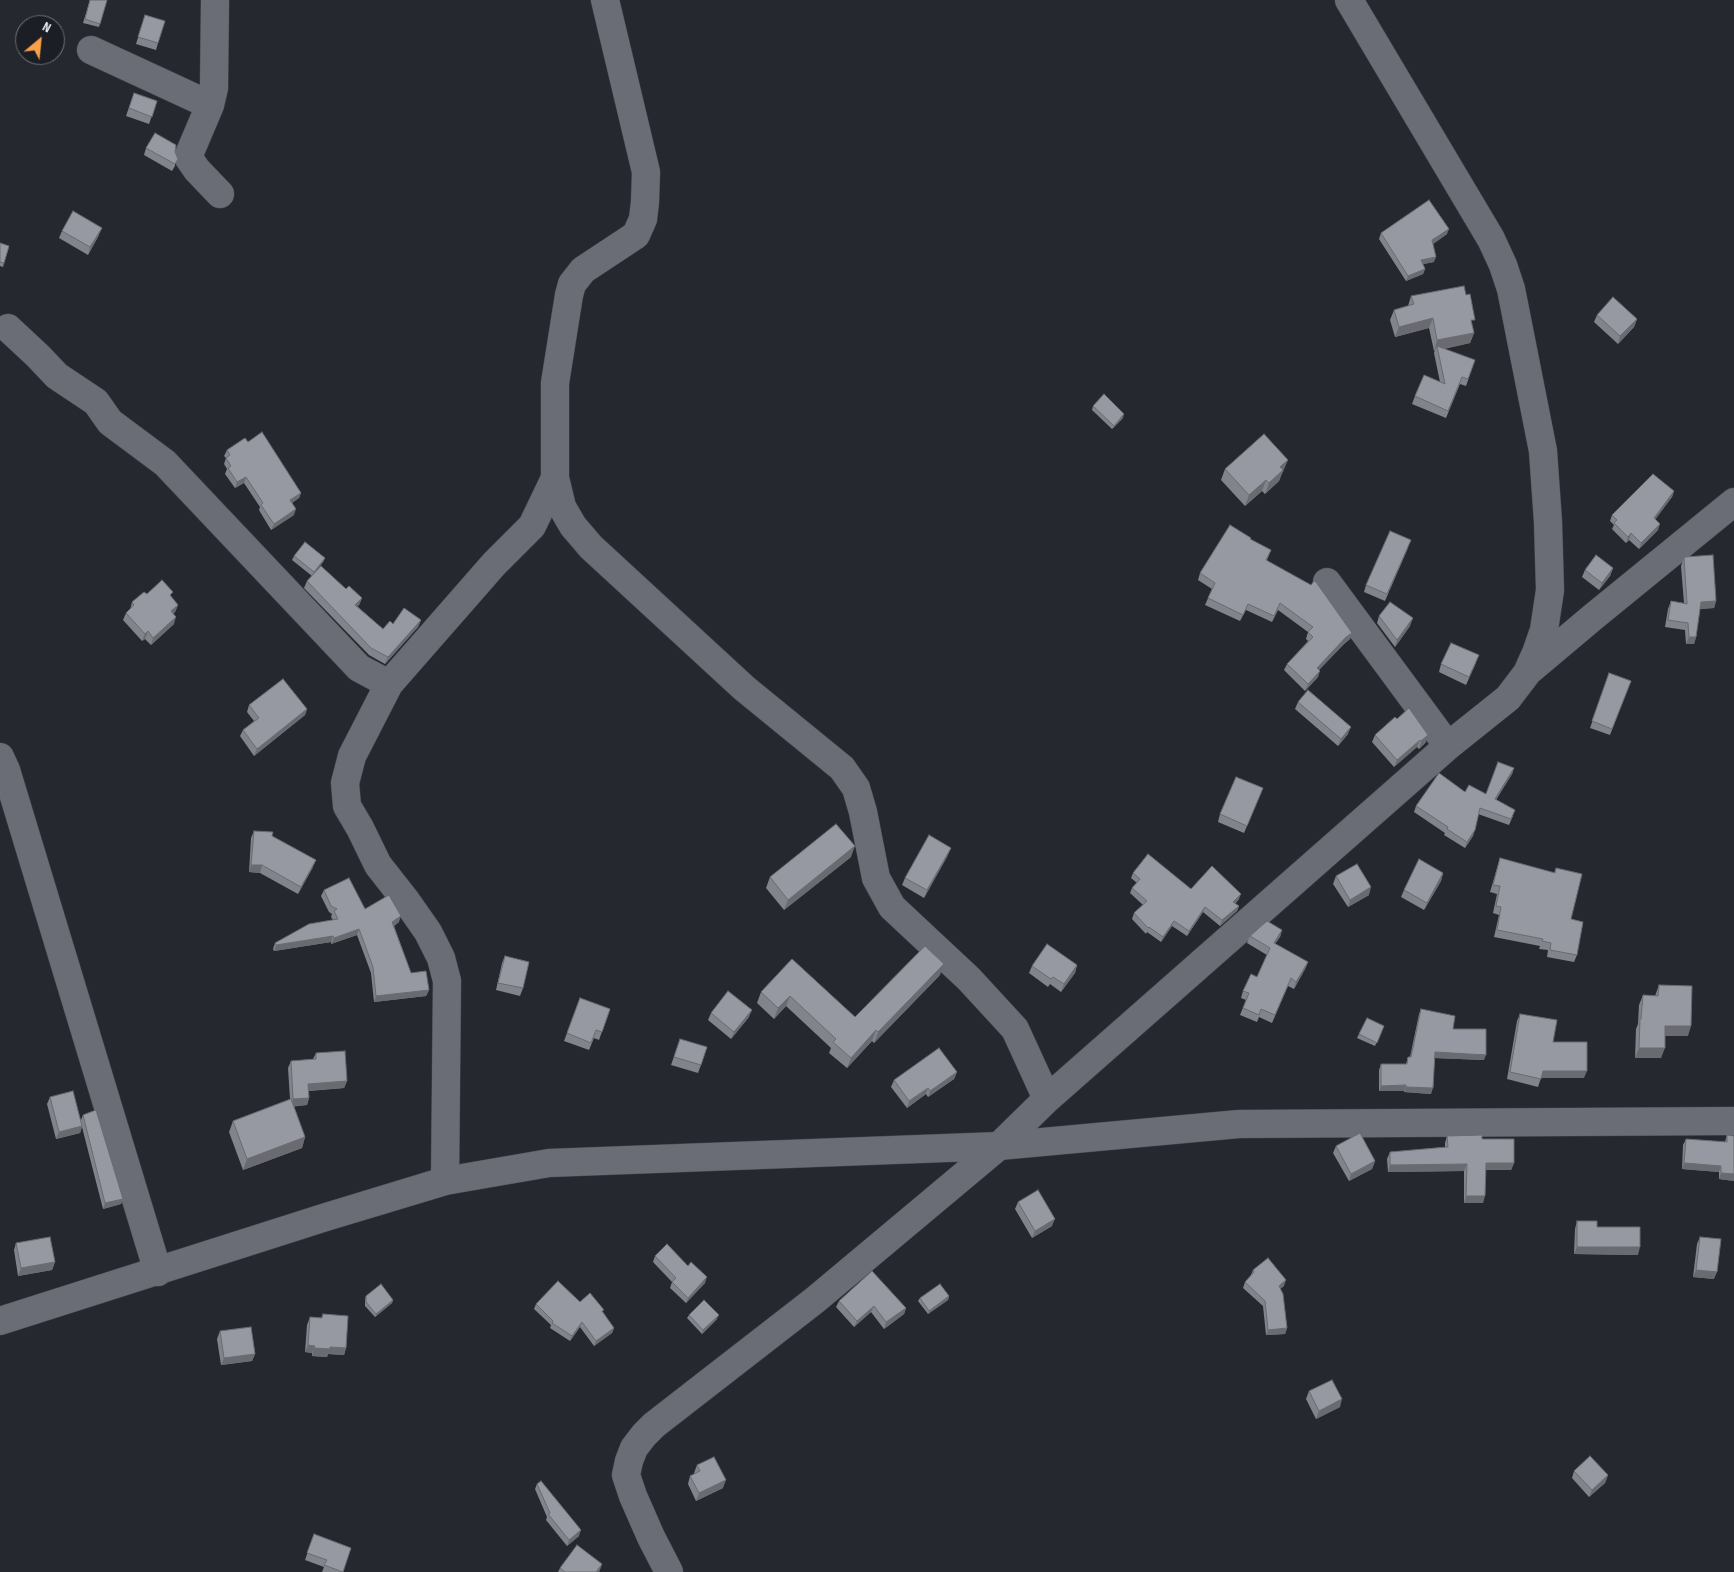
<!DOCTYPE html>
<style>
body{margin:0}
#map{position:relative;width:1734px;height:1572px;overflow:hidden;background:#26282f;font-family:"Sofia Sans Condensed",sans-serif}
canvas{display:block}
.north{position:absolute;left:15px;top:15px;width:50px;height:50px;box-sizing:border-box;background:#1c1e26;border:1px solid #71737a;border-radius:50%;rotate:28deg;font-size:14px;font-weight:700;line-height:20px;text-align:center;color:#f0f2f7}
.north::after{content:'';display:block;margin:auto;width:18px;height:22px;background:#f7a149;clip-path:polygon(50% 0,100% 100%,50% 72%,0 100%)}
</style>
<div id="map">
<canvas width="1734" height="1572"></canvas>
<div class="north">N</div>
</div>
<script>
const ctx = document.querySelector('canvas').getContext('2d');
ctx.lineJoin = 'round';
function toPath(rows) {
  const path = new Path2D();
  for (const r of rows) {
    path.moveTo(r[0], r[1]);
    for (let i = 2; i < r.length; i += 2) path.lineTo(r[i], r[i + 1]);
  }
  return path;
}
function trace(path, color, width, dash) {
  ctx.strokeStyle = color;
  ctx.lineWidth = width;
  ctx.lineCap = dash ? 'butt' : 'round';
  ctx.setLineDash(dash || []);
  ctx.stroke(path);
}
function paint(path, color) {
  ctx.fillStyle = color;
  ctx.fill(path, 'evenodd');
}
const minor = toPath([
 [215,0,214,88,210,105,188,157,197,170,220,194],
 [91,50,210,105],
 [8,328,38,356,57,376,96,402,110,422,165,463,359,668,389,684],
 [555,478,562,507,573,526,591,547,744,688,842,768,856,788,863,812,876,878,892,907,969,979,1015,1029,1047,1099],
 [1327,582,1448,746],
 [1530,670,1593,617,1734,502],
 [0,757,6,770,158,1272],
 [445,1181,447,981,441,958,428,932,407,902,378,865,360,828,347,806,345,783,352,756,389,684,494,564,532,526,555,478,555,383,569,295,572,284,583,270,636,235,643,219,645,202,646,172,605,0],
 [0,1321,326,1217,445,1181,549,1163,999,1146,1239,1124,1734,1121],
 [669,1572,651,1537,633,1496,626,1475,629,1461,634,1448,644,1435,654,1425,815,1300,999,1146,1047,1099,1448,746,1508,698,1527,673,1536,653,1544,630,1550,590,1548,522,1543,451,1511,289,1503,265,1491,239,1349,0]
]);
trace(minor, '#45474d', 29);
trace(minor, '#6b6d76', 28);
paint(toPath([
 [90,0,107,0,99,27,83,23],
 [145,15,158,43,156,50,136,44],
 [134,93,157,101,149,124,126,116],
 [146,148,175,152,175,166,172,171,144,155],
 [62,231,99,235,88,255,59,238],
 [1381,233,1447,234,1433,244,1434,262,1423,264,1425,269,1423,274,1406,281,1379,239],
 [0,243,9,246,3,267,0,266],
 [1411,296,1472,326,1474,333,1470,343,1444,349,1475,360,1466,386,1460,384,1446,418,1412,404,1415,396,1440,382,1434,353,1435,350,1434,351,1429,328,1395,337,1390,320,1394,310,1408,306],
 [1597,315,1637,319,1634,327,1618,344,1594,322],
 [1093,406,1123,418,1112,429,1092,410],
 [248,442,301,493,299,498,292,503,294,515,271,530,259,510,260,507,244,483,235,488,225,474,227,469,224,464,226,458,224,456,227,450],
 [1225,469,1284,471,1282,472,1279,481,1265,494,1262,491,1245,506,1221,480],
 [1674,491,1672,497,1655,519,1658,530,1639,549,1629,540,1626,543,1612,529,1614,525,1610,521,1612,515],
 [1250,539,1271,550,1267,560,1352,633,1350,639,1344,644,1319,670,1318,677,1305,691,1284,670,1287,664,1308,641,1306,639,1308,632,1278,610,1272,622,1246,610,1240,621,1205,605,1212,589,1198,580,1200,573],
 [1408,548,1385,601,1364,592,1366,585],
 [294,556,325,558,323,562,317,570,346,589,362,598,359,605,357,606,383,629,393,624,421,620,418,627,385,664,369,655,304,588,307,581,312,576,292,560],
 [1684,558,1716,601,1714,608,1700,609,1696,637,1694,644,1686,644,1685,630,1665,627,1668,609,1671,601,1684,603,1681,566],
 [1613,568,1610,576,1599,590,1582,577,1585,570],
 [147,594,171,597,178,605,175,612,173,614,174,624,151,645,145,639,142,641,123,620,126,613,130,610,132,602],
 [1379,616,1410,626,1395,647,1377,623],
 [1476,663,1466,685,1439,672,1441,664],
 [1609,673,1631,681,1610,735,1590,728],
 [1298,702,1348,734,1338,746,1295,709],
 [249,705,307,709,305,715,254,756,240,736,243,730,254,721,247,712],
 [1397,719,1426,742,1419,749,1417,747,1394,767,1372,742,1375,735],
 [1514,768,1512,774,1496,800,1513,816,1509,825,1478,814,1473,836,1465,848,1444,835,1445,833,1414,812,1416,806,1465,792,1486,794],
 [1263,788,1244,833,1218,822,1220,814],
 [254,831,272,836,313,867,298,894,260,873,249,872,251,838],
 [948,855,924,898,902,885,905,878],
 [851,857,784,910,766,888,770,877],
 [1500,858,1554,873,1556,868,1571,919,1577,955,1574,962,1547,957,1548,950,1539,949,1540,946,1494,937,1499,915,1493,913,1497,894,1490,892],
 [1133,873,1191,889,1239,899,1235,904,1239,906,1237,911,1220,926,1203,912,1187,936,1172,926,1161,942,1147,932,1146,934,1132,919,1134,913,1143,905,1130,893,1132,888,1137,883,1131,878],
 [1443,873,1441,881,1424,910,1401,897,1404,890],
 [1336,876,1369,895,1348,907,1333,884],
 [324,890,365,909,399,922,394,926,411,973,429,990,426,996,374,1002,371,973,357,935,331,944,331,942,274,951,273,949,275,943,333,920,331,917,332,914,329,912,321,896],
 [1282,930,1280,937,1275,944,1308,962,1305,969,1294,989,1288,986,1272,1023,1259,1017,1257,1022,1240,1015,1246,1000,1241,998,1243,991,1257,977,1267,955,1247,943,1250,936],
 [505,956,523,988,520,996,496,990,502,963],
 [792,959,855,1017,940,975,874,1043,872,1041,847,1068,829,1053,831,1048,786,1006,774,1019,757,1003,761,992],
 [1077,965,1075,973,1061,992,1050,984,1048,987,1029,973,1032,966],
 [1659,985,1688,1036,1665,1036,1661,1058,1635,1058,1636,1029,1638,1024,1639,1005,1643,995,1655,996],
 [580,998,610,1009,599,1040,594,1038,589,1050,564,1041],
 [1421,1009,1453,1029,1484,1060,1435,1058,1431,1094,1404,1092,1404,1091,1379,1091,1379,1070,1381,1064,1406,1064,1408,1057,1410,1057,1419,1014],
 [711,1013,749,1017,731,1039,708,1020],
 [1520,1014,1553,1042,1584,1078,1541,1078,1538,1087,1507,1079,1517,1021],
 [1384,1026,1375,1046,1357,1038,1359,1034],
 [680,1039,701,1065,698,1073,671,1065],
 [316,1053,347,1081,344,1088,309,1091,309,1098,307,1105,294,1106,305,1137,302,1148,243,1170,229,1132,233,1121,290,1099,288,1068,291,1061,313,1059],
 [957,1072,954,1079,928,1097,926,1094,907,1108,891,1087,894,1080],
 [50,1097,81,1120,83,1115,123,1199,121,1204,103,1209,82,1127,80,1133,56,1139,47,1104],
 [1727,1135,1734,1136,1734,1181,1719,1179,1719,1172,1682,1169,1683,1145,1686,1139,1725,1142],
 [1447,1136,1482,1139,1514,1163,1511,1170,1486,1170,1483,1203,1464,1203,1464,1171,1388,1172,1387,1159,1390,1152,1445,1147,1445,1143],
 [1336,1146,1375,1161,1372,1169,1349,1181,1333,1153],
 [1018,1202,1052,1226,1032,1238,1015,1209],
 [1577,1221,1597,1227,1638,1255,1574,1254,1575,1229],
 [1700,1237,1714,1279,1693,1277,1697,1244],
 [16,1243,55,1262,52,1270,18,1276,14,1250],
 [655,1256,688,1266,705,1283,686,1303,670,1288,672,1282,653,1262],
 [1253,1270,1284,1286,1280,1289,1287,1328,1285,1334,1266,1335,1263,1306,1243,1288,1245,1282,1251,1276,1251,1275],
 [366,1296,393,1300,392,1303,375,1317,365,1306,365,1300],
 [949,1296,948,1300,928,1314,918,1301,920,1298],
 [839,1301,906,1308,904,1314,884,1329,871,1312,854,1327,836,1307],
 [580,1302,602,1313,614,1328,612,1333,594,1346,580,1327,570,1341,550,1328,551,1325,534,1309,536,1304],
 [323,1314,346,1348,344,1355,328,1354,327,1357,312,1356,312,1353,305,1352,307,1325,310,1317,321,1318],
 [689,1315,717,1319,702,1334,687,1318],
 [220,1331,255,1354,252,1361,221,1365,217,1339],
 [1309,1391,1340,1407,1316,1419,1306,1399],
 [697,1465,723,1488,696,1501,688,1484,690,1476,695,1474,694,1473],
 [1574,1471,1608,1475,1605,1483,1589,1497,1572,1478],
 [537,1484,579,1536,567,1546,546,1520,547,1517,535,1489],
 [314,1534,343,1572,322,1572,324,1567,305,1560],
 [602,1564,599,1572,558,1572,560,1568]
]), '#81848b');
paint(toPath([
 [102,228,99,235,88,255,90,247],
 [1449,229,1447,234,1430,246,1432,240],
 [1436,257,1434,262,1419,265,1421,260],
 [1425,269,1423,274,1406,281,1408,276],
 [1433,318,1429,328,1395,337,1399,327],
 [1637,319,1634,327,1618,344,1620,336],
 [1474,333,1470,343,1438,350,1437,346,1435,350,1434,351,1437,340],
 [1124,414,1123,418,1112,429,1114,426],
 [1288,460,1279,481,1265,494,1269,483,1280,467],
 [246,477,244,483,235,488,237,482],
 [1266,480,1262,491,1245,506,1249,495],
 [1674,491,1672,497,1652,524,1654,518],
 [301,493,299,498,288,505,290,500],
 [296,509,294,515,271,530,274,524],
 [1660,524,1658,530,1639,549,1641,543],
 [1631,533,1629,540,1626,543,1628,537],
 [325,558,323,562,312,576,314,572],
 [1613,568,1610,576,1599,590,1602,583],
 [362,598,359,605,353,612,355,605],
 [1716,601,1714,608,1699,609,1701,602],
 [178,605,175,612,168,618,171,611],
 [176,617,174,624,151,645,153,638],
 [1413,618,1410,626,1395,647,1397,640],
 [421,620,418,627,385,664,388,657],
 [148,631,145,639,142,641,145,634],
 [1352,633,1350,639,1344,644,1315,674,1317,668,1346,637],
 [1689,637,1696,637,1694,644,1686,644],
 [1320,671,1318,677,1305,691,1308,684],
 [307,709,305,715,254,756,257,749],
 [1351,727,1348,734,1338,746,1341,739],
 [1428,735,1426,742,1419,749,1421,741],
 [1420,740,1417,747,1394,767,1397,760],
 [1514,768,1512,774,1492,805,1495,799],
 [1475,830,1473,836,1465,848,1467,842],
 [855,846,851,857,784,910,788,900],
 [951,848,948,855,924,898,927,890],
 [316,860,313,867,298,894,301,887],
 [251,865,262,865,260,873,249,872],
 [1443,873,1441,881,1424,910,1427,903],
 [1371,887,1369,895,1348,907,1350,900],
 [1241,894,1239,899,1231,908,1233,902],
 [1239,906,1237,911,1220,926,1222,920],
 [1205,907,1203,912,1187,936,1189,931],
 [401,916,399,922,390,928,392,922],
 [1174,921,1172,926,1161,942,1163,937],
 [359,929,357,935,331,944,334,938],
 [1282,930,1280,937,1271,950,1274,943],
 [333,936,331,942,274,951,276,945],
 [1308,962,1305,969,1294,989,1296,982],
 [944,964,940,975,874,1043,878,1032],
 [1077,965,1075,973,1061,992,1064,984],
 [429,990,426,996,374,1002,376,996],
 [790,996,786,1006,774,1019,778,1008],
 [752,1010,749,1017,731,1039,734,1032],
 [1665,1026,1691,1026,1688,1036,1662,1036],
 [876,1030,872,1041,847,1068,851,1058],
 [1639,1048,1665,1048,1661,1058,1635,1058],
 [1435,1052,1486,1055,1484,1060,1433,1058],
 [1543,1071,1587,1071,1584,1078,1540,1078],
 [957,1072,954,1079,928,1097,930,1091],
 [347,1081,344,1088,306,1091,308,1084],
 [1406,1085,1404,1091,1379,1091,1381,1086],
 [1406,1087,1433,1088,1431,1094,1404,1092],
 [928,1088,926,1094,907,1108,909,1101],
 [309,1098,307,1105,291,1107,293,1099],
 [82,1126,80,1133,56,1139,59,1132],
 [305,1137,302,1148,243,1170,247,1159],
 [1375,1161,1372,1169,1349,1181,1351,1174],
 [1486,1163,1514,1163,1511,1170,1483,1170],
 [1684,1163,1721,1166,1719,1172,1682,1169],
 [1467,1164,1464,1171,1388,1172,1390,1165],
 [1721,1173,1734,1174,1734,1181,1719,1179],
 [1466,1196,1485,1196,1483,1203,1464,1203],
 [123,1199,121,1204,103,1209,105,1203],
 [1055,1219,1052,1226,1032,1238,1035,1231],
 [1577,1247,1640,1247,1638,1255,1574,1254],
 [55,1262,52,1270,18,1276,21,1268],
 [1696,1270,1717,1272,1714,1279,1693,1277],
 [707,1277,705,1283,686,1303,688,1298],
 [1286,1280,1284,1286,1277,1291,1279,1286],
 [949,1296,948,1300,928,1314,929,1311],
 [393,1300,392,1303,375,1317,376,1314],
 [874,1306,871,1312,854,1327,857,1321],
 [906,1308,904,1314,884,1329,886,1322],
 [719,1315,717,1319,702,1334,703,1330],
 [582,1322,580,1327,570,1341,572,1336],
 [614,1328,612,1333,594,1346,596,1341],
 [1287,1328,1285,1334,1266,1335,1268,1330],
 [308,1345,315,1346,312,1353,305,1352],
 [330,1347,346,1348,344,1355,328,1354,327,1357,312,1356,314,1348],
 [255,1354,252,1361,221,1365,224,1358],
 [1342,1399,1340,1407,1316,1419,1319,1411],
 [1608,1475,1605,1483,1589,1497,1592,1490],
 [726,1480,723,1488,696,1501,699,1493],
 [581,1530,579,1536,567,1546,569,1540],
 [602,1564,599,1572,596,1572]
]), '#696b71');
const building = toPath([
 [90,0,107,0,100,24,85,19,90,0],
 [145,15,165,21,158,43,138,37,145,15],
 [134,93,157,101,152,117,129,108,134,93],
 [155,133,176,145,175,152,178,159,175,164,146,148,155,133],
 [1429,200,1449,229,1432,240,1436,257,1421,260,1425,269,1408,276,1381,233,1429,200],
 [73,211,102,228,90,247,62,231,73,211],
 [0,243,9,246,4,263,0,262,0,243],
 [1464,286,1466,295,1470,294,1475,320,1471,320,1474,333,1437,340,1433,318,1399,327,1394,310,1414,304,1411,296,1464,286],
 [1613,297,1637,319,1620,336,1597,315,1613,297],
 [1437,346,1475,360,1468,379,1462,377,1448,411,1415,396,1424,375,1445,384,1437,346],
 [1104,394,1124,414,1114,426,1093,406,1104,394],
 [262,432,301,493,290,500,296,509,274,524,261,505,263,503,246,477,237,482,228,468,231,466,226,458,230,455,227,450,245,438,248,442,262,432],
 [1264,434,1288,460,1280,467,1283,470,1269,483,1266,480,1249,495,1225,469,1264,434],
 [1653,474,1674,491,1654,518,1660,524,1641,543,1631,533,1628,537,1614,523,1617,520,1612,515,1653,474],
 [1230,525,1251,538,1250,539,1271,550,1266,560,1311,585,1314,581,1316,582,1352,633,1346,637,1317,668,1320,671,1308,684,1287,664,1313,637,1308,632,1313,627,1280,603,1274,616,1248,604,1243,615,1208,598,1215,583,1200,573,1230,525],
 [1390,531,1411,540,1387,594,1366,585,1390,531],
 [305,542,325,558,314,572,294,556,305,542],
 [1596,555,1613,568,1602,583,1585,570,1596,555],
 [1713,555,1716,601,1701,602,1696,637,1689,637,1688,623,1668,620,1671,601,1687,604,1684,558,1685,557,1713,555],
 [321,566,346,589,349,586,362,598,355,605,383,629,390,621,393,624,404,608,421,620,388,657,371,648,307,581,321,566],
 [162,580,173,592,170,595,178,605,171,611,176,617,153,638,148,631,145,634,126,613,134,605,132,602,144,592,147,594,162,580],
 [1390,602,1413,618,1397,640,1379,616,1390,602],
 [1451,643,1479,655,1469,677,1441,664,1451,643],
 [1609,673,1631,681,1612,729,1592,721,1609,673],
 [283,679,307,709,257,749,243,730,259,718,249,705,283,679],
 [1308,690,1351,727,1341,739,1298,702,1308,690],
 [1409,708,1428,735,1421,741,1420,740,1397,760,1375,735,1395,717,1397,719,1409,708],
 [1498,762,1514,768,1495,799,1515,810,1511,819,1480,808,1475,830,1467,842,1447,829,1448,827,1416,806,1439,773,1465,792,1469,785,1486,794,1498,762],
 [1236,777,1263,788,1247,826,1220,814,1236,777],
 [836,824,855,846,788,900,770,877,836,824],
 [254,831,273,832,272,836,316,860,301,887,262,865,251,865,254,831],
 [929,835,951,848,927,890,905,878,929,835],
 [1148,854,1191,889,1212,866,1241,894,1233,902,1239,906,1222,920,1205,907,1189,931,1174,921,1163,937,1149,927,1148,928,1134,913,1147,901,1132,888,1140,879,1133,873,1148,854],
 [1500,858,1555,873,1556,868,1582,874,1571,919,1583,922,1577,955,1550,950,1551,943,1542,941,1543,939,1497,930,1501,907,1496,906,1500,886,1493,885,1500,858],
 [1419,859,1443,873,1427,903,1404,890,1419,859],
 [1357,864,1371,887,1350,900,1336,876,1357,864],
 [349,878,365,909,389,895,401,916,392,922,411,973,426,971,429,990,376,996,373,967,359,929,334,938,333,936,276,945,275,943,309,924,338,919,334,911,337,909,331,906,324,890,349,878],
 [1267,921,1282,930,1274,943,1308,962,1296,982,1291,978,1275,1015,1261,1009,1259,1015,1243,1008,1249,993,1243,991,1251,974,1257,977,1270,948,1250,936,1267,921],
 [1047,944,1077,965,1064,984,1053,977,1051,979,1032,966,1047,944],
 [925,946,944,964,878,1032,876,1030,851,1058,833,1042,836,1039,790,996,778,1008,761,992,792,959,855,1017,925,946],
 [505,956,529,962,523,988,498,983,505,956],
 [1659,985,1692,986,1691,1026,1665,1026,1665,1048,1639,1048,1640,1019,1641,1019,1643,995,1658,996,1659,985],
 [728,991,752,1010,734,1032,711,1013,728,991],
 [580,998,610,1009,602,1032,596,1030,591,1043,567,1033,580,998],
 [1421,1009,1455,1016,1453,1029,1486,1029,1486,1055,1435,1052,1433,1088,1406,1087,1406,1085,1381,1086,1381,1064,1407,1064,1408,1057,1411,1057,1421,1009],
 [1520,1014,1557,1020,1553,1042,1587,1042,1587,1071,1543,1071,1541,1079,1510,1072,1520,1014],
 [1367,1018,1384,1026,1377,1043,1359,1034,1367,1018],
 [680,1039,707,1047,701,1065,674,1057,680,1039],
 [939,1048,957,1072,930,1091,928,1088,909,1101,894,1080,939,1048],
 [345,1051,347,1081,308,1084,309,1098,293,1099,291,1061,316,1059,316,1053,345,1051],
 [73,1091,82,1126,59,1132,50,1097,73,1091],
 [291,1099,305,1137,247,1159,233,1121,291,1099],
 [96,1110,123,1199,105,1203,83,1115,96,1110],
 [1360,1133,1375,1161,1351,1174,1336,1146,1360,1133],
 [1482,1135,1482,1139,1514,1139,1514,1163,1486,1163,1485,1196,1466,1196,1467,1164,1390,1165,1390,1152,1448,1147,1447,1136,1482,1135],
 [1727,1135,1734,1136,1734,1174,1721,1173,1721,1166,1684,1163,1686,1139,1727,1142,1727,1135],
 [1038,1190,1055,1219,1035,1231,1018,1202,1038,1190],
 [1577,1221,1597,1221,1597,1227,1640,1227,1640,1247,1577,1247,1577,1221],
 [50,1237,55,1262,21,1268,16,1243,50,1237],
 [1700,1237,1721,1239,1717,1272,1696,1270,1700,1237],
 [667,1244,688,1266,691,1262,707,1277,688,1298,672,1282,676,1278,655,1256,667,1244],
 [1268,1258,1286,1280,1279,1286,1283,1294,1287,1328,1268,1330,1265,1301,1245,1282,1254,1272,1253,1270,1268,1258],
 [872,1271,906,1308,886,1322,874,1306,857,1321,839,1301,872,1271],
 [558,1281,580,1302,590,1293,604,1310,602,1311,614,1328,596,1341,582,1322,572,1336,552,1323,553,1321,536,1304,558,1281],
 [381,1284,393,1300,376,1314,366,1302,366,1296,381,1284],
 [940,1284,949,1296,929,1311,920,1298,940,1284],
 [704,1300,719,1315,703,1330,689,1315,704,1300],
 [323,1314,348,1316,346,1348,330,1347,330,1349,314,1348,315,1346,308,1345,310,1317,322,1318,323,1314],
 [251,1327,255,1354,224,1358,220,1331,251,1327],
 [1332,1380,1342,1399,1319,1411,1309,1391,1332,1380],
 [1590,1456,1608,1475,1592,1490,1574,1471,1590,1456],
 [714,1457,726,1480,699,1493,690,1476,700,1471,697,1465,714,1457],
 [541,1481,581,1530,569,1540,548,1514,550,1513,537,1484,541,1481],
 [314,1534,351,1548,343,1572,324,1565,327,1560,307,1553,314,1534],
 [577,1545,602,1564,596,1572,565,1572,560,1568,577,1545]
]);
paint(building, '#9699a2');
trace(building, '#696b71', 1);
</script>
